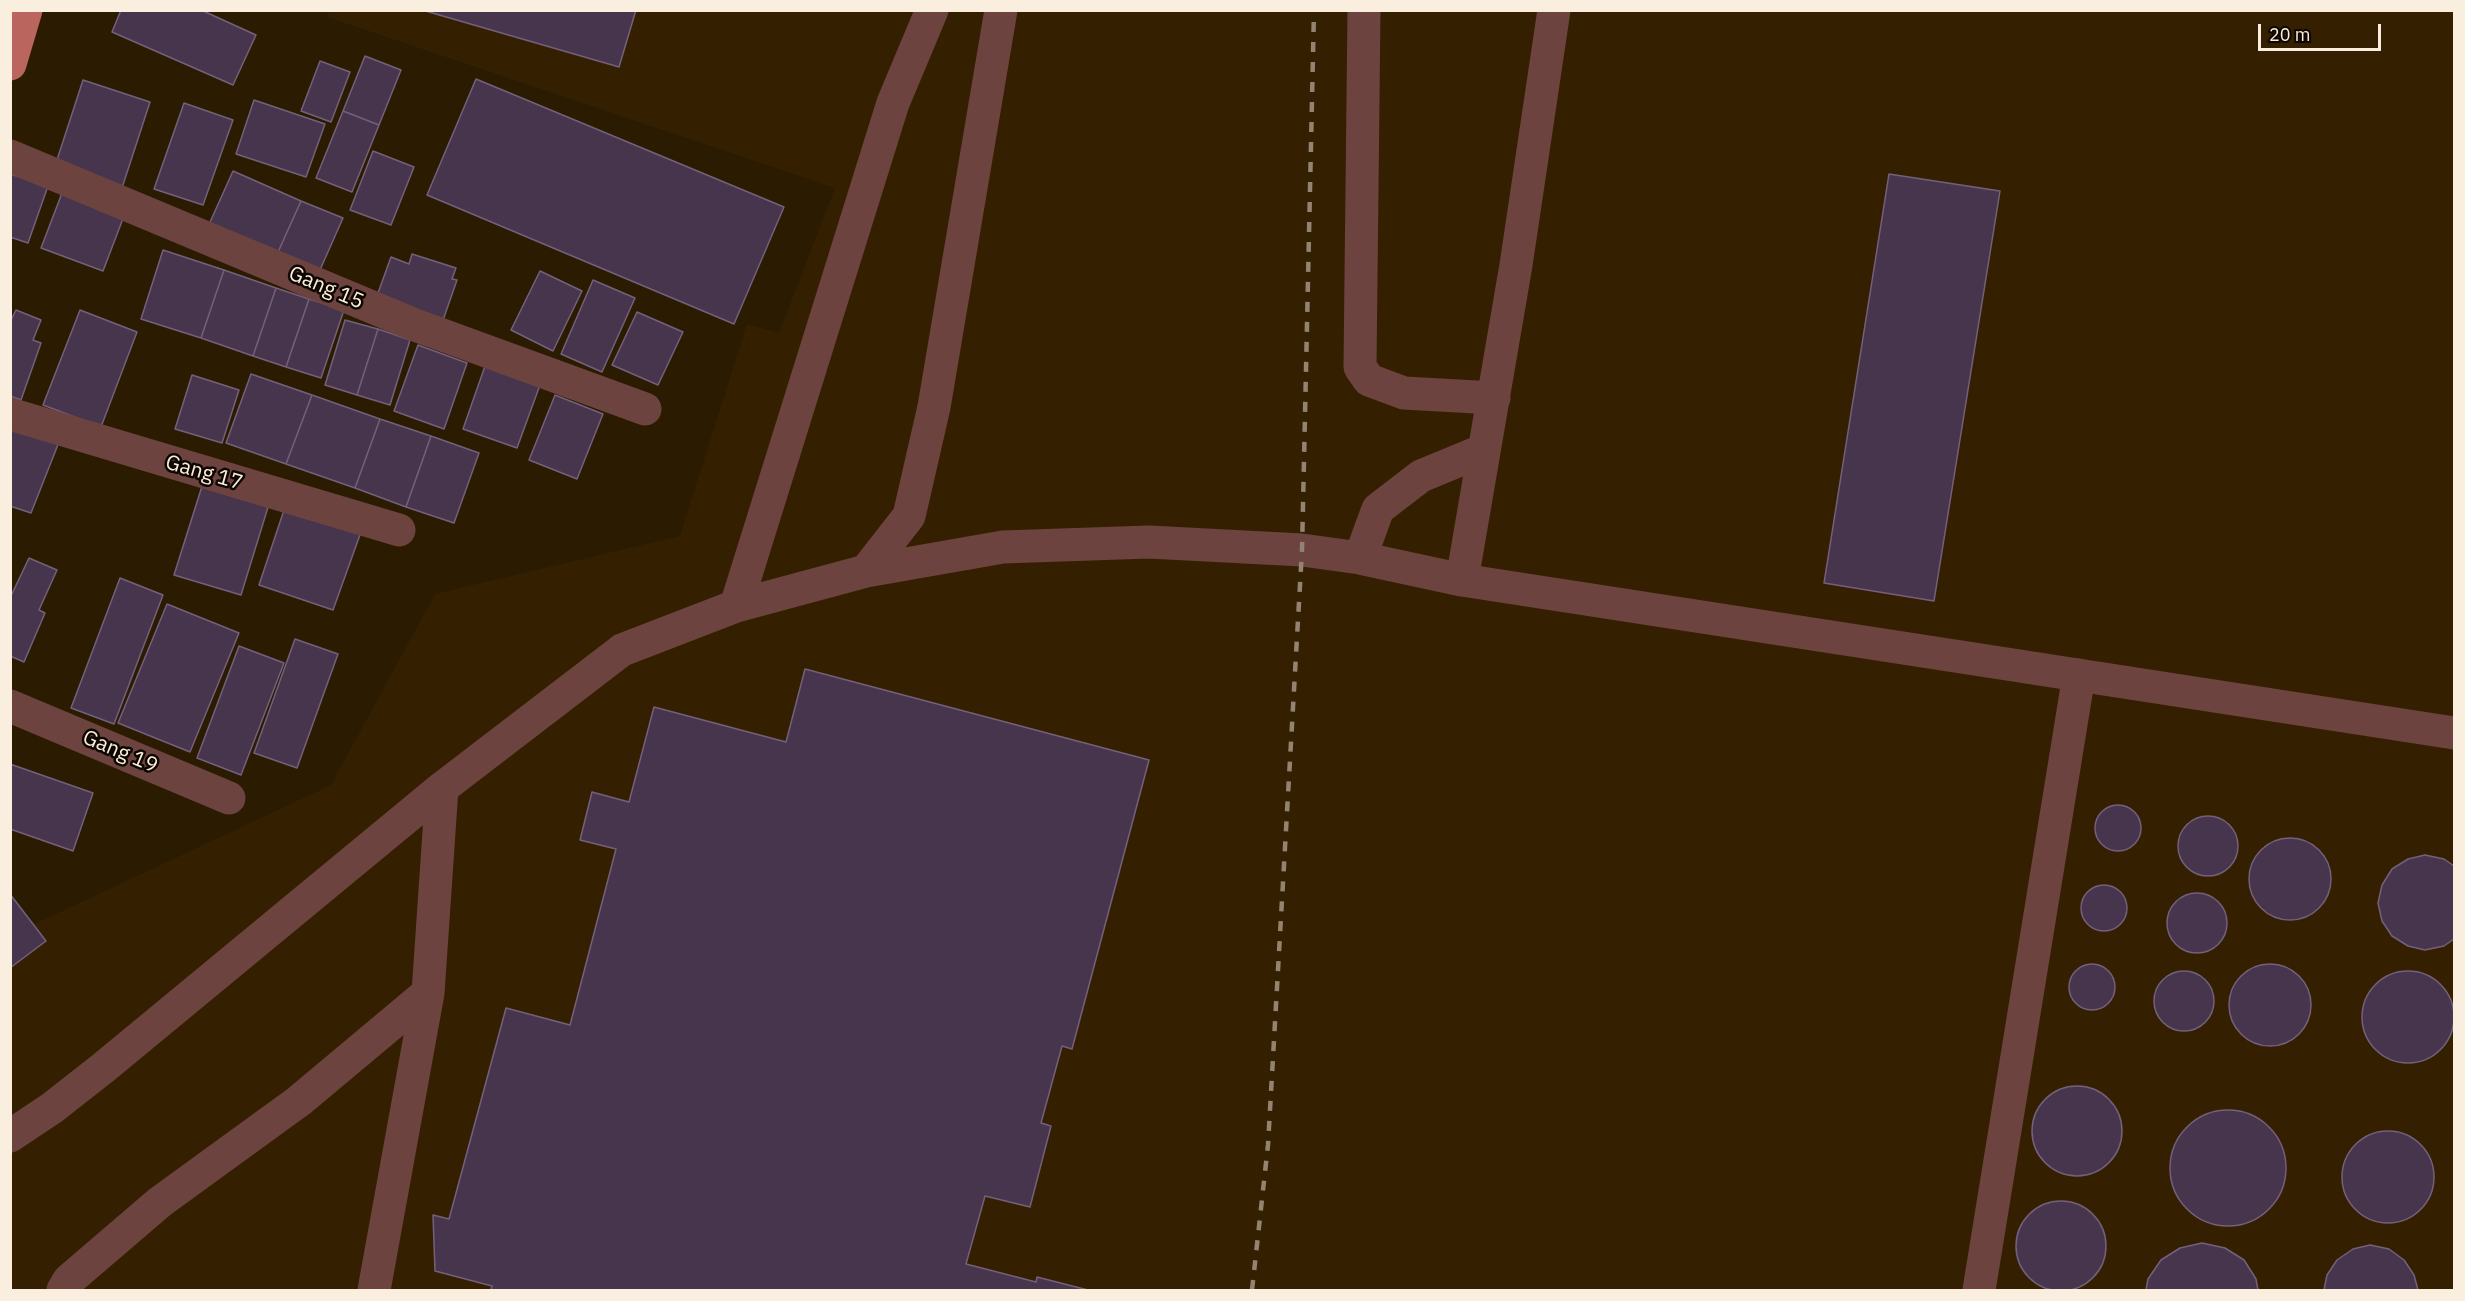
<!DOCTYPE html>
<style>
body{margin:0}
#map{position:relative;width:2465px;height:1301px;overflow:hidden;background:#2b1b01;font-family:"IBM Plex Sans",sans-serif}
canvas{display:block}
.frame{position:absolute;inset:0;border:12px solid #faeedf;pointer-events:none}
.scale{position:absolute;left:2258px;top:24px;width:123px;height:27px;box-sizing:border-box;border:3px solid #faeedf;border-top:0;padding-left:8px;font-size:18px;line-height:21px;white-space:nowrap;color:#faeedf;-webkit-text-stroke:4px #0e0701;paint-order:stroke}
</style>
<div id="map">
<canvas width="2465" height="1301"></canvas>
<div class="frame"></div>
<div class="scale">20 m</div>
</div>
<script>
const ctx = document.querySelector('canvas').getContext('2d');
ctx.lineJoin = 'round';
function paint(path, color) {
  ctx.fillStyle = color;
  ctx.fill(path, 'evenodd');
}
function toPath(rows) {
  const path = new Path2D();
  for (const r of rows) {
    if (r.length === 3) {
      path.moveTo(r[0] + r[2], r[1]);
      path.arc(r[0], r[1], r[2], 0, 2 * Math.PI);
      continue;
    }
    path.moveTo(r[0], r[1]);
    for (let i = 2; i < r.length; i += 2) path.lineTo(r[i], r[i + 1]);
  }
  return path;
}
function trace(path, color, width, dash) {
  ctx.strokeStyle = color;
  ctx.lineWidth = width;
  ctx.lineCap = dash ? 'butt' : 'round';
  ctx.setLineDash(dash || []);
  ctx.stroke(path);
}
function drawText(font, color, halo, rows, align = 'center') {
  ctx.font = font + ' "IBM Plex Sans",sans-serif';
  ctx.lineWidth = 5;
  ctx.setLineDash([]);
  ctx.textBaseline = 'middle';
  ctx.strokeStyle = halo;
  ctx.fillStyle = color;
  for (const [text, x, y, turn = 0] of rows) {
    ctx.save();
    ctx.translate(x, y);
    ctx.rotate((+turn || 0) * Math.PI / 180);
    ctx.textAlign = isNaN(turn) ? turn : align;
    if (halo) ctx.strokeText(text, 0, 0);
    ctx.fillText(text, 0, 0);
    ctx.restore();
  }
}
paint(toPath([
 [330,11,2454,11,2454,1290,11,1290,11,935,331,785,435,594,680,536,747,324,779,333,835,188,327,17]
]), '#342000');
const building = toPath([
 [121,10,201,10,256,35,233,85,112,32,121,10],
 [422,10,636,10,619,67,422,10],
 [365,56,401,70,379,125,343,111,365,56],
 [320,61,350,72,331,122,301,111,320,61],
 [476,79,784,207,734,324,427,195,476,79],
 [83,80,150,102,122,188,55,166,83,80],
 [254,100,325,124,306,177,236,154,254,100],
 [184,103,233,120,203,205,154,189,184,103],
 [343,111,379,125,352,192,316,178,343,111],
 [373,151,414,167,391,225,350,210,373,151],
 [233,171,301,201,274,261,206,231,233,171],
 [10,174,48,186,28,243,10,237,10,174],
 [1889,174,2000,191,1934,601,1824,583,1889,174],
 [62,193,124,216,103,271,41,248,62,193],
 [301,201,343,218,316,279,274,261,301,201],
 [163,250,224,270,201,338,141,319,163,250],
 [412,254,456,268,452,279,457,280,441,326,374,304,391,257,409,264,412,254],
 [224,270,276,288,253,356,201,338,224,270],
 [540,271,582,291,553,351,511,330,540,271],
 [593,280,635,298,602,372,561,354,593,280],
 [276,288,309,299,286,367,253,356,276,288],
 [309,299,344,310,321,378,286,367,309,299],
 [16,310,41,320,33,340,41,343,21,400,10,396,10,322,16,310],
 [80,310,137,332,101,427,43,405,80,310],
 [637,312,683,332,658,385,612,365,637,312],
 [345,320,378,329,357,395,325,385,345,320],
 [378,329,410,340,390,405,357,395,378,329],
 [418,345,467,363,444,429,394,411,418,345],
 [485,366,540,385,517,448,463,429,485,366],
 [251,374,312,395,286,464,226,443,251,374],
 [192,375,239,390,222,443,175,429,192,375],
 [312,395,380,419,355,488,286,464,312,395],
 [555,395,603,414,577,479,529,460,555,395],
 [380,419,431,436,406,507,355,488,380,419],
 [10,423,59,442,31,513,10,506,10,423],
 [431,436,479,453,454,523,406,507,431,436],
 [203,483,269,504,241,595,174,575,203,483],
 [285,507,361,532,333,610,259,585,285,507],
 [29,558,57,570,39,610,45,613,24,662,10,656,10,598,29,558],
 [120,578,163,595,114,724,71,708,120,578],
 [167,604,239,633,190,752,118,723,167,604],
 [295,639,338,654,297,768,254,753,295,639],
 [239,646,284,663,241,775,197,758,239,646],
 [805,669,1149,760,1072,1049,1062,1046,1041,1123,1051,1126,1030,1207,985,1196,966,1264,1036,1282,1037,1277,1088,1290,491,1290,492,1286,435,1271,433,1215,449,1219,506,1008,570,1025,616,849,580,840,592,792,629,802,654,707,786,742,805,669],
 [10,764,93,793,73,851,10,829,10,764],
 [2118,828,23],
 [2208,846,30],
 [2290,879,41],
 [2425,855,2444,859,2454,866,2454,939,2444,946,2425,950,2408,946,2392,936,2382,921,2378,903,2382,885,2392,869,2408,859,2425,855],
 [2104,908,23],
 [2197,923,30],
 [10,894,46,941,10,968,10,894],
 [2270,1005,41],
 [2092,987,23],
 [2408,1017,46],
 [2184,1001,30],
 [2077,1131,45],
 [2228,1168,58],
 [2388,1177,46],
 [2061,1246,45],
 [2202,1243,2225,1248,2244,1260,2256,1279,2258,1290,2146,1290,2148,1279,2161,1260,2180,1248,2202,1243],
 [2370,1245,2389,1249,2404,1260,2414,1275,2418,1290,2324,1290,2327,1275,2337,1260,2353,1249,2370,1245]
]);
paint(building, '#47354d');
trace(building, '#74607b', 1.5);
trace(toPath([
 [1364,10,1360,367,1369,380,1404,393,1494,398],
 [10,156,415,325,645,409],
 [10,414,399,530],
 [1360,558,1378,509,1421,476,1484,450],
 [866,571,909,516,934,407,1001,10],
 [1462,580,1516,265,1554,10],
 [736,606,893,103,932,10],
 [10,706,229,798],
 [10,1136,52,1108,103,1068,442,788,622,650,736,606,866,571,1003,547,1149,542,1302,550,1360,558,1462,580,2454,733],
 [63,1290,69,1280,160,1202,299,1101,428,993],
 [374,1290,428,993,442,788],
 [1979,1290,2079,675]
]), '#6d433f', 33);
trace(toPath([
 [10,64,26,10]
]), '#ba665e', 33);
trace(toPath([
 [1252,1290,1268,1145,1302,550,1314,10]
]), '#928470', 4.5, [10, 10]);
drawText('21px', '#faeedf', '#0e0701', [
 ["Gang 15",326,288,23],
 ["Gang 17",204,473,16],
 ["Gang 19",120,752,23]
]);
</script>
